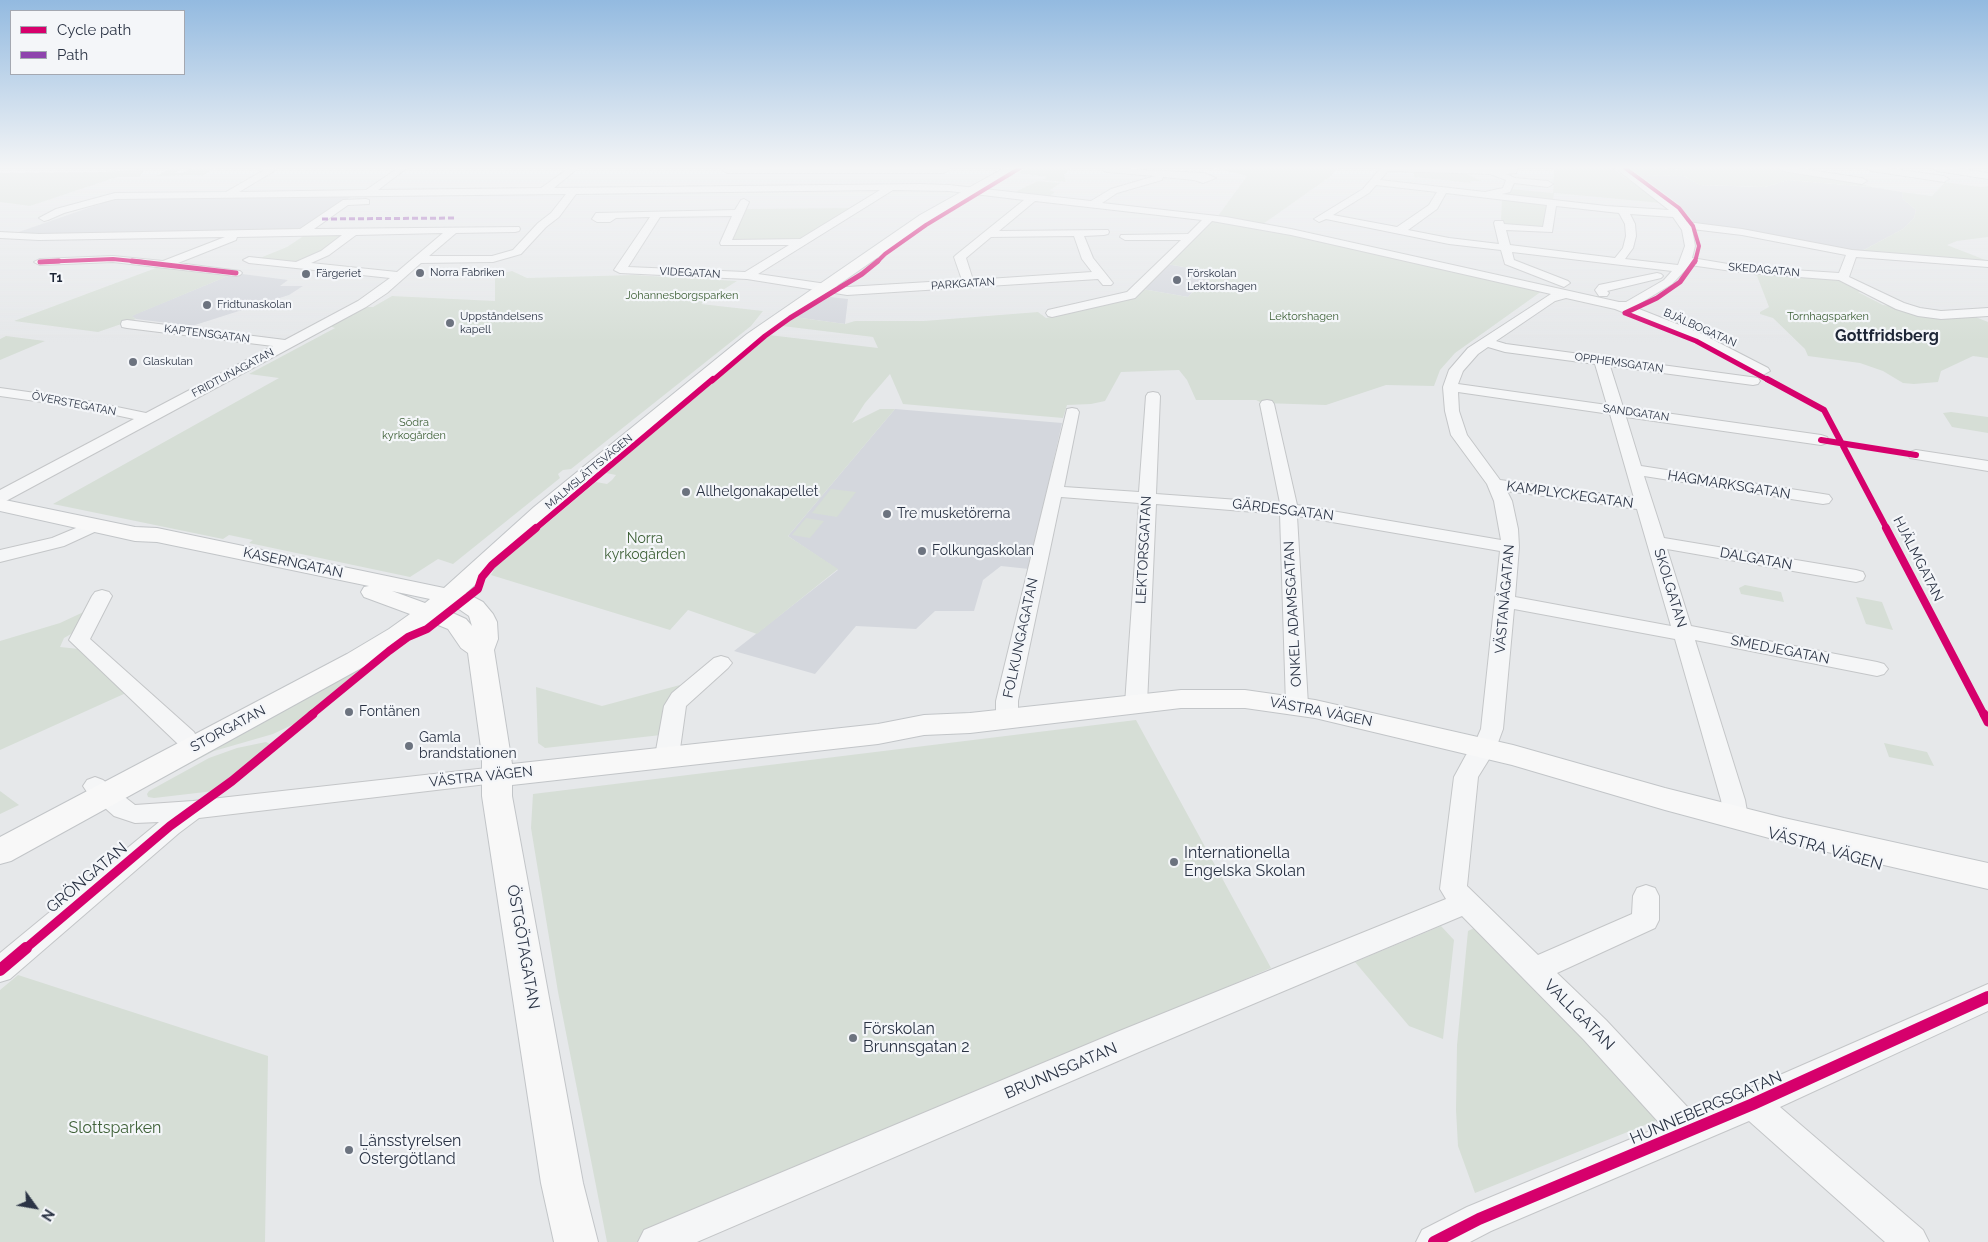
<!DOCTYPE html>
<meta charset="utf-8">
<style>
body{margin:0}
#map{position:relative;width:1988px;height:1242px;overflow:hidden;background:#e6e8ea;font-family:Raleway,sans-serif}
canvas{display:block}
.legend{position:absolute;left:10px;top:10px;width:175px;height:65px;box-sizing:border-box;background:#f4f6f9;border:1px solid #a4a8b1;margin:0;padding:6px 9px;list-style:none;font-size:15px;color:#2b3445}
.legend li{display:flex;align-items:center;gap:10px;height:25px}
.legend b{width:25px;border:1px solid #a4a8b1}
.north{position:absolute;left:10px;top:1182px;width:50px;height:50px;-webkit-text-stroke:4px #f4f6f9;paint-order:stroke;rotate:122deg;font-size:14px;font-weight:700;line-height:20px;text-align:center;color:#2b3445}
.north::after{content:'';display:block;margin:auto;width:18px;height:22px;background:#2b3445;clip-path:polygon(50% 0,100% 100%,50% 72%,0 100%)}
</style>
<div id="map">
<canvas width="1988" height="1242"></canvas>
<ul class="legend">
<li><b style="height:6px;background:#d6006c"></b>Cycle path</li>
<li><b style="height:6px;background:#8e44ad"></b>Path</li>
</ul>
<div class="north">N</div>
</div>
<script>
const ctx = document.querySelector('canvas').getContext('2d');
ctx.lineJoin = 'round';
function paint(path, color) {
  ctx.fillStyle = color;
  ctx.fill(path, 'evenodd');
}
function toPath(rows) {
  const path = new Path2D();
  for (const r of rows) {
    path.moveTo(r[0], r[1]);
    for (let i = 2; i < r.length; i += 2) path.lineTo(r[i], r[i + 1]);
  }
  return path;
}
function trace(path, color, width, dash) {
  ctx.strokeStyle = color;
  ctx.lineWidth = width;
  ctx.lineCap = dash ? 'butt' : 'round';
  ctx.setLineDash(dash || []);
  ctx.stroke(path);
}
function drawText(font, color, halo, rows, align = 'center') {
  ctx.font = font + ' Raleway,sans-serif';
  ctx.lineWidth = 4.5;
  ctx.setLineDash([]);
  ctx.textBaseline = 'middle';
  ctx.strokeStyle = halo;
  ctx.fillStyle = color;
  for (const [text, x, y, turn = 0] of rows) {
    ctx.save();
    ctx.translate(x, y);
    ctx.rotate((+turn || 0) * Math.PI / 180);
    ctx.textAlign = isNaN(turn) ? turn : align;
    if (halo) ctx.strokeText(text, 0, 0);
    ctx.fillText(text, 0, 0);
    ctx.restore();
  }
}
paint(toPath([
 [1639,175,1684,176,1700,185,1765,187,1788,180,1871,187,1902,192,1903,199,1916,210,1914,218,1903,229,1860,252,1851,251,1747,231,1696,225,1678,204],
 [354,195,297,232,10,235,117,198],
 [1167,264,1212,272,1188,297,1142,289],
 [235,273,288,280,280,286,303,286,289,295,192,326,136,319,131,316],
 [830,297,848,299,845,324,794,317],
 [895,409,1062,423,1029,569,1001,566,983,580,974,611,935,611,916,629,856,626,815,674,734,651,838,570,788,536]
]), '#d4d7dd');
paint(toPath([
 [172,168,184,168,174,173,182,173,194,168,215,168,204,175,156,176],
 [1028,168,1071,168,1064,175,1066,182,1042,180,1047,177,1018,173],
 [1214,168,1338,168,1331,176,1263,224,1218,216,1247,176],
 [1554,168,1612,168,1661,203,1554,193,1553,201,1501,196,1499,193,1511,189,1553,193],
 [1629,168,1662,168,1677,170,1681,168,1779,168,1859,181,1860,183,1871,187,1788,180,1765,187,1700,185,1684,176,1639,175],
 [144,169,140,177,117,177,30,206,0,202,0,173,105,172],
 [1413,170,1463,172,1481,181,1471,181,1470,183,1414,177],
 [1038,181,1060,183,1050,190,1055,192,1049,197,1013,193],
 [1945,182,1981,187,1988,186,1988,237,1957,241,1947,245,1988,261,1860,252,1903,229,1914,218,1916,210,1903,199,1902,192,1932,196],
 [1502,198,1548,203,1545,229,1504,226,1501,219],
 [855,208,800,241,728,242,744,209],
 [1216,221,1256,227,1542,291,1455,353,1440,370,1434,386,1386,385,1326,405,1262,403,1256,400,1196,400,1187,380,1179,370,1121,372,1105,401,1091,404,1067,405,1063,418,903,404,890,374,865,403,852,423,880,409,895,409,788,536,838,569,757,634,688,610,670,630,491,575,496,566,596,482,607,484,612,480,616,475,606,473,769,335,878,348,873,337,782,326,794,317,845,324,855,321,924,321,1038,312,1046,318,1085,309,1142,289,1188,297,1212,272,1167,264,1212,222],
 [350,234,298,264,255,260,287,247,305,235],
 [164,265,235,273,132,316,136,319,98,332,14,321],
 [512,271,527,278,634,275,737,281,701,304,763,311,751,326,571,469,563,470,558,474,560,478,453,564,438,559,410,577,249,543,253,540,229,535,223,539,53,504,279,378,249,374,335,328,329,326,364,307,373,307,392,296,495,301,495,275],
 [1781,274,1839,279,1865,292,1858,292,1883,305,1973,316,1988,322,1988,358,1973,356,1941,371,1938,382,1914,384,1903,383,1883,371,1860,363,1808,356,1805,349,1773,318,1760,314,1760,312,1769,307,1757,276,1754,275,1782,276],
 [6,336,45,341,0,360,0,339],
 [1951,412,1988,417,1988,433,1952,427,1943,413],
 [831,489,856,492,837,517,812,513],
 [806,518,824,521,810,538,792,535],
 [1745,585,1781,592,1784,602,1741,594,1739,588],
 [1856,597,1882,602,1893,630,1866,624],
 [90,609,78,630,64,638,60,647,79,649,126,693,0,750,0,641,60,623],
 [393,644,298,722,273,734,214,751,127,797],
 [680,685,666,710,661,735,545,748,538,743,536,687,602,706],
 [1136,720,1271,968,637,1242,607,1242,558,992,531,828,533,794],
 [266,742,270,744,268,746,214,791,154,798,148,797,147,794,149,791,209,758,237,748],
 [1884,743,1927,752,1934,766,1889,757],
 [0,791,19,805,0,814],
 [1480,925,1655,1110,1655,1121,1475,1193,1458,1146,1456,1110,1457,1045,1468,931],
 [1441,926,1454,940,1443,1039,1409,1026,1355,962],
 [18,975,268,1056,265,1242,0,1242,0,990]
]), '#d6ded6');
const minor = toPath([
 [261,168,273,168,276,170,239,192,366,190,398,168,407,168,378,190,541,188,569,168,578,168,554,188,920,184,949,185,1091,201,1111,189,1155,176,1107,172,1104,171,1103,168,1204,173,1216,178,1203,183,1194,180,1163,177,1162,180,1117,193,1102,203,1226,217,1291,229,1619,302,1626,302,1664,280,1672,271,1512,252,1514,260,1568,281,1570,283,1564,287,1505,264,1501,250,1449,244,1326,219,1319,222,1314,219,1363,189,1381,168,1518,168,1516,173,1506,174,1515,178,1548,181,1553,184,1548,187,1514,183,1510,192,1502,194,1606,206,1669,210,1615,168,1624,168,1677,207,1687,222,1742,229,1852,250,1988,261,1988,267,1856,257,1849,277,1904,303,1920,308,1941,311,1988,308,1988,316,1941,319,1918,316,1896,309,1839,280,1746,273,1690,265,1672,284,1634,307,1700,333,1768,368,1770,371,1763,375,1690,339,1615,309,1566,298,1555,301,1496,341,1506,344,1758,378,1760,381,1758,384,1753,385,1610,366,1623,407,1821,435,1827,437,1829,440,1827,443,1821,445,1626,417,1641,466,1823,494,1829,495,1832,499,1829,503,1823,504,1644,476,1664,538,1856,570,1863,572,1865,576,1863,580,1856,582,1667,549,1691,626,1877,662,1884,664,1888,669,1884,674,1877,676,1695,640,1745,800,1748,817,1745,824,1736,826,1727,824,1724,817,1721,800,1675,639,1514,609,1503,729,1496,748,1478,777,1467,886,1538,955,1632,914,1633,896,1637,888,1646,885,1655,888,1659,896,1659,920,1655,928,1557,973,1606,1020,1693,1113,1988,984,1988,1011,1780,1107,1923,1230,1929,1242,1885,1242,1749,1121,1491,1231,1470,1242,1416,1242,1422,1230,1467,1207,1662,1126,1584,1040,1462,916,1139,1052,697,1242,638,1242,644,1230,1117,1032,1446,899,1440,889,1454,777,1466,755,1474,745,1481,729,1500,551,1297,516,1308,705,1305,710,1297,712,1289,710,1286,705,1280,514,1156,504,1147,704,1144,709,1136,711,1128,709,1125,704,1139,503,1061,497,1018,701,1018,719,1015,724,1007,727,999,724,996,719,996,701,1067,409,1072,408,1077,409,1079,412,1064,487,1139,492,1146,396,1148,393,1153,392,1158,393,1160,396,1156,494,1280,503,1260,404,1262,401,1267,400,1272,401,1274,404,1297,505,1501,540,1494,501,1487,484,1451,435,1445,411,1443,387,1449,370,1468,348,1551,294,1291,235,1212,221,1135,298,1052,317,1048,316,1046,313,1048,310,1127,292,1181,240,1125,240,1120,237,1121,235,1188,234,1202,220,1035,201,999,231,1108,230,1109,232,1108,234,1104,235,1084,236,1093,258,1113,283,1111,285,1103,285,1098,279,847,295,747,279,620,273,614,270,650,217,616,218,610,222,597,222,592,219,596,213,735,210,741,200,744,199,749,202,732,240,800,239,880,190,576,194,559,217,546,227,521,254,493,262,421,263,387,293,366,307,6,501,0,502,0,490,134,419,78,407,0,396,0,388,78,399,146,413,273,346,127,328,122,327,121,324,122,321,127,320,285,340,358,301,390,278,249,263,243,260,249,257,296,262,321,251,342,235,237,237,236,240,178,263,240,271,242,273,240,275,236,276,113,262,40,265,34,262,40,259,113,256,163,261,225,237,39,240,0,238,0,232,39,234,300,229,343,200,366,199,369,200,369,204,348,205,314,229,519,227,520,229,519,231,515,232,456,233,429,256,492,256,513,250,538,223,551,213,566,194,115,199,64,213,48,220,44,221,39,218,56,209,115,193,226,192,264,170,261,168],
 [1388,171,1490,174,1506,180,1503,188,1485,192,1380,180,1388,171],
 [1376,185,1437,192,1429,205,1397,227,1333,215,1369,193,1376,185],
 [893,190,949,191,1024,200,956,255,954,257,962,280,847,287,758,274,893,190],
 [1446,193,1547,205,1543,227,1504,224,1503,221,1495,221,1494,223,1499,244,1449,238,1408,230,1437,209,1446,193],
 [1556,206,1619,213,1625,224,1626,236,1623,248,1615,258,1510,245,1506,230,1552,232,1556,206],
 [1630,214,1673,217,1682,230,1685,246,1678,265,1625,259,1633,248,1636,236,1635,224,1630,214],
 [732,216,720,243,721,245,789,245,745,272,628,267,660,217,732,216],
 [1692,229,1742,235,1846,255,1839,273,1746,267,1692,258,1695,246,1692,229],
 [443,233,397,272,311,263,329,255,356,235,443,233],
 [1074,236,1082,259,1092,272,973,280,966,258,991,237,1074,236],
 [1488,347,1505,352,1595,364,1607,405,1458,384,1463,371,1478,354,1488,347],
 [1458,392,1610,414,1634,498,1500,480,1467,435,1459,411,1458,392],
 [1507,491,1637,509,1671,626,1515,597,1519,547,1518,529,1512,501,1507,491],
 [725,168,946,168,949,170,944,173,727,173,722,170,725,168],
 [1779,168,1797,168,1862,178,1867,181,1862,184,1783,171,1779,168],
 [1867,168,1887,168,1944,176,1949,179,1944,182,1871,171,1867,168],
 [1657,273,1661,274,1663,276,1661,278,1607,291,1609,293,1607,296,1599,296,1595,290,1599,285,1657,273],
 [1916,450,1988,461,1988,471,1910,458,1908,455,1910,452,1916,450],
 [95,520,101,521,104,525,101,529,64,546,0,562,0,550,52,538,95,520],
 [102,590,109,592,112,596,90,639,194,732,197,738,194,744,186,746,178,744,69,640,92,596,95,592,102,590],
 [721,656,728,658,732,663,728,668,686,706,679,756,675,762,667,764,659,762,655,756,664,706,672,693,714,658,721,656],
 [496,767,504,770,508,776,504,782,199,818,179,833,10,979,0,982,0,953,159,822,135,823,114,816,87,792,83,786,87,780,95,777,103,780,135,805,193,801,496,767]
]);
const major = toPath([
 [1004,168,1018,168,930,221,759,340,550,517,466,593,483,602,493,614,497,622,498,639,494,650,512,764,878,724,924,715,970,713,1181,690,1245,690,1315,700,1513,745,1665,788,1784,818,1988,863,1988,889,1784,842,1665,810,1512,765,1315,718,1245,708,1181,708,970,733,924,735,878,744,512,785,512,796,583,1183,598,1242,554,1242,541,1183,482,796,482,755,468,653,461,648,448,629,431,622,407,641,365,666,11,861,0,864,0,837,347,654,389,629,410,614,364,597,361,592,364,587,369,586,157,542,135,541,0,511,0,499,135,527,157,528,444,588,534,507,747,334,920,215,1004,168],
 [392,591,430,599,425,603,392,591],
 [453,605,469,616,472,626,466,619,446,610,453,605],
 [1932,168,1957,168,1988,173,1988,179,1937,171,1932,168]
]);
trace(minor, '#c4c6c8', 2);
trace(major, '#c2c5c8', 2);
paint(minor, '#f5f6f7');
paint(major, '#f8f8f8');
trace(toPath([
 [322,219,457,218]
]), '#8e44ad', 3, [6, 3]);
trace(toPath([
 [1625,168,1679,208,1693,226,1699,246,1695,262],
 [40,262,113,259,143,262],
 [877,262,885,254,926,225,1020,168]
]), '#d6006c', 4);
trace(toPath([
 [132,261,236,273],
 [40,262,59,261],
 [1625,313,1696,341,1770,381],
 [1625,313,1657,298,1680,282,1695,261],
 [712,381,765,336,790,318,862,274,878,261]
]), '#d6006c', 5);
trace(toPath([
 [1767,379,1824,410,1887,529],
 [1821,440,1916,455],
 [535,529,713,379]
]), '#d6006c', 6);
trace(toPath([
 [1886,528,1984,715],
 [311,715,389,651,408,637,427,629,478,589,482,577,492,565,536,528]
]), '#d6006c', 8);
trace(toPath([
 [1984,714,1988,722],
 [25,949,170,826,232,781,313,714]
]), '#d6006c', 9);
trace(toPath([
 [0,970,26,948],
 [1434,1242,1479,1219,1753,1104,1988,997]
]), '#d6006c', 12);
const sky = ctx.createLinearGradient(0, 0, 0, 342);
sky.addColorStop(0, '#93bae0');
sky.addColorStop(0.49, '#f4f5f6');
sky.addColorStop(1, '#f4f5f600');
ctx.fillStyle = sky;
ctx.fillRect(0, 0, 1988, 342);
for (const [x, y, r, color] of [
 [420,273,5,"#6c737f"],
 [306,274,5,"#6c737f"],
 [1177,280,5,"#6c737f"],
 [207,305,5,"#6c737f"],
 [450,323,5,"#6c737f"],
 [133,362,5,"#6c737f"],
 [686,492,5,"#6c737f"],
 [887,514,5,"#6c737f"],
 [922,551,5,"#6c737f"],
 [349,712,5,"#6c737f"],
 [409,746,5,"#6c737f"],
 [1174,862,5,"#6c737f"],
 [853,1038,5,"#6c737f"],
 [349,1150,5,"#6c737f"]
]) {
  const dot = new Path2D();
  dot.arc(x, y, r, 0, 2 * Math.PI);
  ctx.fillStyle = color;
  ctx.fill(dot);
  trace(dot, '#f4f6f9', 2);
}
drawText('11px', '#2b3445', '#f4f6f9', [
 ["SKEDAGATAN",1764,270,5],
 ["VIDEGATAN",690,273,3],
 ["PARKGATAN",963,284,-4],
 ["BJÄLBOGATAN",1700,328,24],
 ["KAPTENSGATAN",207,334,7],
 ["OPPHEMSGATAN",1619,363,8],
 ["FRIDTUNAGATAN",233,373,-28],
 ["ÖVERSTEGATAN",74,404,11],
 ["SANDGATAN",1636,413,8],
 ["MALMSLÄTTSVÄGEN",589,472,-40]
]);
drawText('11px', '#2b3445', '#f4f6f9', [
 ["Norra Fabriken",430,273],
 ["Färgeriet",316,274],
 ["Förskolan",1187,274],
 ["Lektorshagen",1187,287],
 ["Fridtunaskolan",217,305],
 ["Uppståndelsens",460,317],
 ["kapell",460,330],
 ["Glaskulan",143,362]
], 'left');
drawText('11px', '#3f6138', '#f4f6f9', [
 ["Johannesborgsparken",682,296],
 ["Lektorshagen",1304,317],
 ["Tornhagsparken",1828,317],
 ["Södra",414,423],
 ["kyrkogården",414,436]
]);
drawText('bold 12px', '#1d2536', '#f4f6f9', [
 ["T1",56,278]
]);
drawText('14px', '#2b3445', '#f4f6f9', [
 ["HAGMARKSGATAN",1729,485,9],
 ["KAMPLYCKEGATAN",1570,495,8],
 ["GÄRDESGATAN",1283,510,7],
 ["LEKTORSGATAN",1144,550,-87],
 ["DALGATAN",1756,559,10],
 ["HJÄLMGATAN",1918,559,63],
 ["KASERNGATAN",293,563,12],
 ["SKOLGATAN",1670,588,73],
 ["VÄSTANÅGATAN",1505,599,-85],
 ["ONKEL ADAMSGATAN",1293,614,-93],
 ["FOLKUNGAGATAN",1021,638,-78],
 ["SMEDJEGATAN",1780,650,11],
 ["VÄSTRA VÄGEN",1321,712,11],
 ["STORGATAN",228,729,-28],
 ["VÄSTRA VÄGEN",481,777,-6]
]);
drawText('14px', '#2b3445', '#f4f6f9', [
 ["Allhelgonakapellet",696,492],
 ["Tre musketörerna",897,514],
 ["Folkungaskolan",932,551],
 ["Fontänen",359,712],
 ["Gamla",419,738],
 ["brandstationen",419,754]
], 'left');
drawText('14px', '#3f6138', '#f4f6f9', [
 ["Norra",645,539],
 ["kyrkogården",645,555]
]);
drawText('bold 16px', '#1d2536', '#f4f6f9', [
 ["Gottfridsberg",1887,336]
]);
drawText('16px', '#2b3445', '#f4f6f9', [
 ["VÄSTRA VÄGEN",1825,849,16],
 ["GRÖNGATAN",87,878,-40],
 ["ÖSTGÖTAGATAN",523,947,80],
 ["VALLGATAN",1579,1015,45],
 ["BRUNNSGATAN",1061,1071,-23],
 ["HUNNEBERGSGATAN",1706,1108,-23]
]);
drawText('16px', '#2b3445', '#f4f6f9', [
 ["Internationella",1184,853],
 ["Engelska Skolan",1184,871],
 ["Förskolan",863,1029],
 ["Brunnsgatan 2",863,1047],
 ["Länsstyrelsen",359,1141],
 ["Östergötland",359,1159]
], 'left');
drawText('16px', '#3f6138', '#f4f6f9', [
 ["Slottsparken",115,1128]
]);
</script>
